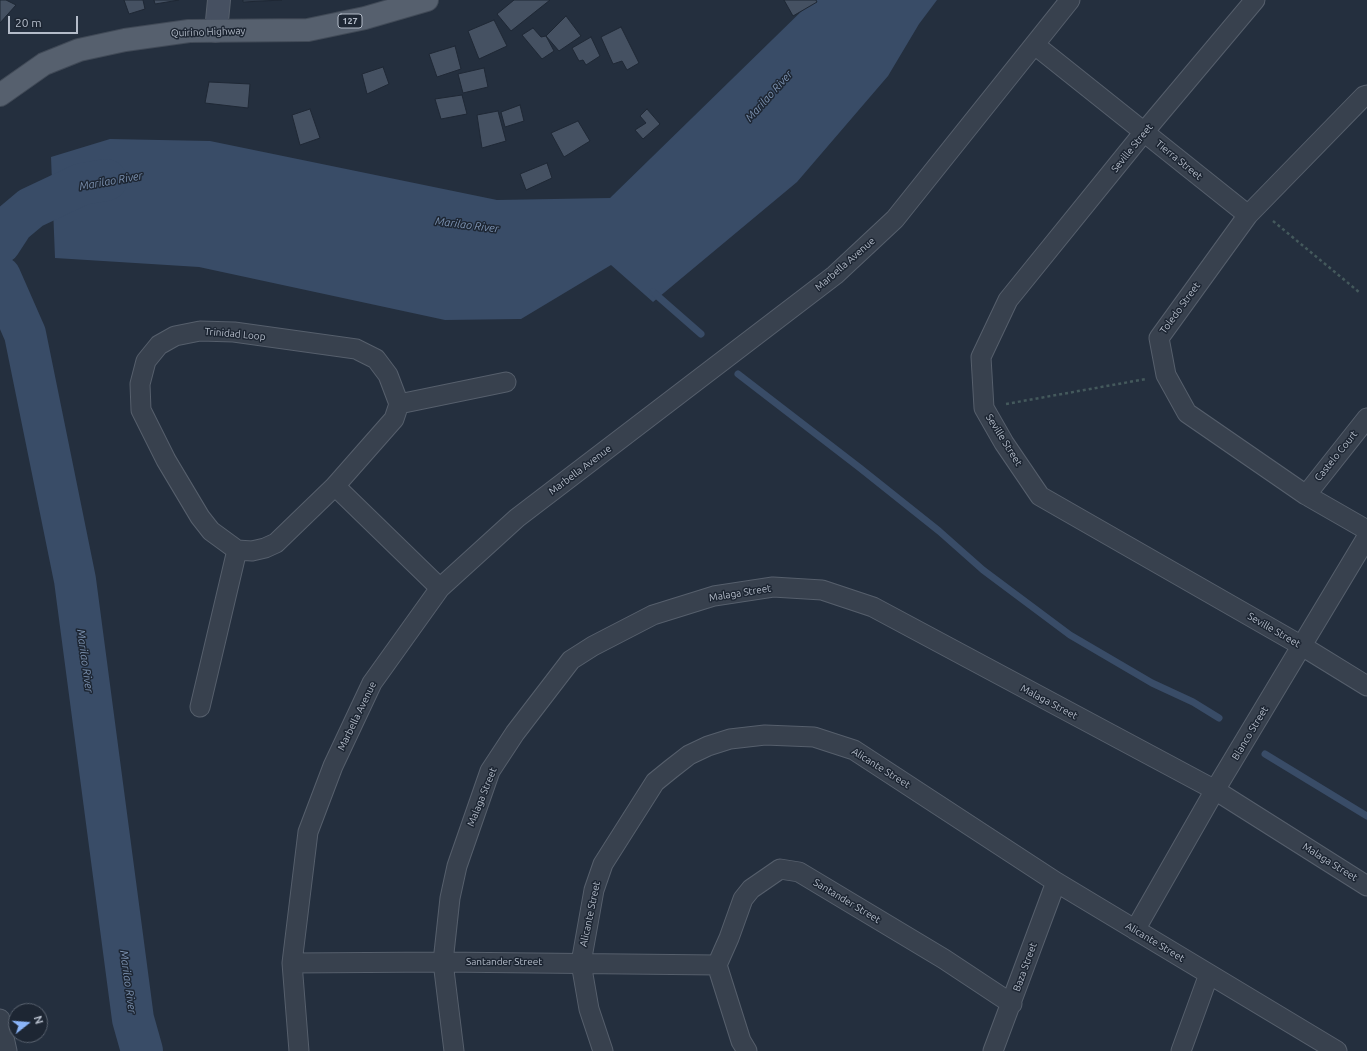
<!DOCTYPE html>
<style>
body{margin:0}
#map{position:relative;width:1367px;height:1051px;overflow:hidden;background:#242f3e;font-family:Ubuntu,sans-serif}
canvas{display:block}
.north{position:absolute;left:8px;top:1003px;width:40px;height:40px;box-sizing:border-box;background:#1d2633;border:1px solid #59626f;border-radius:50%;rotate:73deg;font-size:11px;font-weight:700;line-height:16px;text-align:center;color:#b4bcc9}
.north::after{content:'';display:block;margin:auto;width:14px;height:18px;background:#8ab4f8;clip-path:polygon(50% 0,100% 100%,50% 72%,0 100%)}
.scale{position:absolute;left:8px;top:16px;width:70px;height:18px;box-sizing:border-box;border:2px solid #b4bcc9;border-top:0;padding-left:5px;font-size:12px;line-height:14px;white-space:nowrap;color:#b4bcc9;-webkit-text-stroke:3px #1d2633;paint-order:stroke}
</style>
<div id="map">
<canvas width="1367" height="1051"></canvas>
<div class="north">N</div>
<div class="scale">20 m</div>
</div>
<script>
const ctx = document.querySelector('canvas').getContext('2d');
ctx.lineJoin = 'round';
function paint(path, color) {
  ctx.fillStyle = color;
  ctx.fill(path, 'evenodd');
}
function toPath(rows) {
  const path = new Path2D();
  for (const r of rows) {
    path.moveTo(r[0], r[1]);
    for (let i = 2; i < r.length; i += 2) path.lineTo(r[i], r[i + 1]);
  }
  return path;
}
function trace(path, color, width, dash) {
  ctx.strokeStyle = color;
  ctx.lineWidth = width;
  ctx.lineCap = dash ? 'butt' : 'round';
  ctx.setLineDash(dash || []);
  ctx.stroke(path);
}
function drawText(font, color, halo, rows, align = 'center') {
  ctx.font = font + ' Ubuntu,sans-serif';
  ctx.lineWidth = 3;
  ctx.setLineDash([]);
  ctx.textBaseline = 'middle';
  ctx.strokeStyle = halo;
  ctx.fillStyle = color;
  for (const [text, x, y, turn = 0] of rows) {
    ctx.save();
    ctx.translate(x, y);
    ctx.rotate((+turn || 0) * Math.PI / 180);
    ctx.textAlign = isNaN(turn) ? turn : align;
    if (halo) ctx.strokeText(text, 0, 0);
    ctx.fillText(text, 0, 0);
    ctx.restore();
  }
}
paint(toPath([
 [813,0,937,0,919,24,888,76,797,182,653,302,611,265,521,319,445,320,199,267,55,258,51,157,110,139,210,141,497,200,610,198]
]), '#394c67');
trace(toPath([
 [653,292,701,334],
 [738,374,860,468,939,531,983,570,1070,635,1152,683,1193,702,1219,718],
 [1265,754,1367,816]
]), '#394c67', 7);
trace(toPath([
 [0,243,13,223,31,208,82,184,106,180],
 [0,277,25,334,75,580,133,1019,142,1051]
]), '#394c67', 42);
const building = toPath([
 [0,0,6,0,16,5,0,23,0,0],
 [124,0,143,0,145,9,129,14,124,0],
 [154,0,179,0,155,4,154,0],
 [243,0,282,0,243,2,243,0],
 [514,0,550,0,511,31,497,14,514,0],
 [784,0,816,0,817,2,793,16,784,0],
 [566,16,581,36,559,51,546,36,566,16],
 [494,20,507,46,479,59,468,31,494,20],
 [621,27,639,63,627,70,622,61,613,64,601,37,621,27],
 [533,28,541,37,546,36,554,51,542,59,522,35,533,28],
 [591,37,600,56,586,65,583,60,579,61,572,48,591,37],
 [455,46,461,69,437,77,429,54,455,46],
 [383,67,389,84,367,94,362,74,383,67],
 [484,68,488,87,463,93,458,74,484,68],
 [209,82,250,84,248,108,205,103,209,82],
 [462,95,467,114,441,119,435,99,462,95],
 [520,105,524,121,505,127,501,112,520,105],
 [310,109,320,138,300,145,292,115,310,109],
 [647,109,660,124,643,139,635,130,646,123,640,116,647,109],
 [498,111,506,141,482,148,477,115,498,111],
 [578,121,590,141,564,157,551,133,578,121],
 [547,163,552,178,526,190,520,174,547,163]
]);
paint(building, '#455162');
trace(building, '#1f2835', 1);
const street = toPath([
 [1255,0,1144,132,1008,300,981,357,984,408,1004,443,1040,496,1302,646,1367,686],
 [1035,45,1248,215],
 [1367,95,1364,96,1248,215,1159,338,1166,375,1187,413,1306,495,1367,530],
 [200,331,234,332,356,349,376,359,388,375,399,404,394,419,335,486,276,543,265,548,252,551,237,550,211,531,200,517,166,460,141,410,140,384,146,361,159,345,175,336,200,331],
 [399,404,506,382],
 [335,486,440,588],
 [1306,495,1367,418],
 [200,707,237,550],
 [1135,930,1215,790,1367,537],
 [292,963,443,962,717,965],
 [0,1019,7,1051],
 [299,1051,292,963,308,832,333,766,372,683,440,588,517,518,835,275,895,219,1070,0],
 [454,1051,443,962,450,898,457,866,490,771,515,733,571,660,593,646,653,615,714,596,773,587,822,590,873,607,1215,790,1367,886],
 [603,1051,589,1009,581,963,594,890,603,864,655,782,671,769,689,755,708,746,730,739,765,735,814,737,854,750,1056,882,1337,1051],
 [747,1051,741,1041,717,965,729,938,743,899,751,889,780,869,799,872,944,959,1012,1004],
 [993,1051,1056,882],
 [1181,1051,1209,974]
]);
const secondary = toPath([
 [216,31,219,0]
]);
const primary = toPath([
 [0,95,44,64,79,50,125,40,189,31,308,30,365,18,427,0]
]);
trace(street, '#565f6c', 21);
trace(secondary, '#565f6c', 24);
trace(primary, '#414a57', 24);
trace(toPath([
 [1273,221,1359,292],
 [1006,404,1146,379]
]), '#44595c', 2.5, [3, 3]);
trace(street, '#38414e', 19);
trace(secondary, '#465061', 22);
trace(primary, '#56606e', 22);
for (const [x, y, w] of [
 [350,21,24]
]) {
  const box = new Path2D();
  box.roundRect(x - w / 2, y - 7, w, 14, 3);
  ctx.fillStyle = '#1d2633';
  ctx.fill(box);
  trace(box, '#b4bcc9', 1);
}
drawText('bold 9px', '#b4bcc9', null, [
 ["127",350,21]
]);
drawText('10px', '#b4bcc9', '#1d2633', [
 ["Quirino Highway",208,32,-2],
 ["Seville Street",1132,148,-51],
 ["Tierra Street",1179,160,39],
 ["Marbella Avenue",845,264,-41],
 ["Toledo Street",1180,308,-54],
 ["Trinidad Loop",235,334,5],
 ["Seville Street",1004,440,58],
 ["Castelo Court",1336,456,-51],
 ["Marbella Avenue",580,470,-37],
 ["Malaga Street",740,593,-9],
 ["Seville Street",1274,630,30],
 ["Malaga Street",1049,702,28],
 ["Marbella Avenue",357,716,-64],
 ["Blanco Street",1250,733,-59],
 ["Alicante Street",881,768,32],
 ["Malaga Street",482,797,-68],
 ["Malaga Street",1330,862,32],
 ["Santander Street",847,901,31],
 ["Alicante Street",590,914,-78],
 ["Alicante Street",1155,942,31],
 ["Santander Street",504,962],
 ["Baza Street",1025,967,-70]
]);
drawText('italic 11px', '#7c92b1', '#1d2633', [
 ["Marilao River",769,96,-48],
 ["Marilao River",111,181,-10],
 ["Marilao River",467,225,7],
 ["Marilao River",85,661,82],
 ["Marilao River",128,982,82]
]);
</script>
